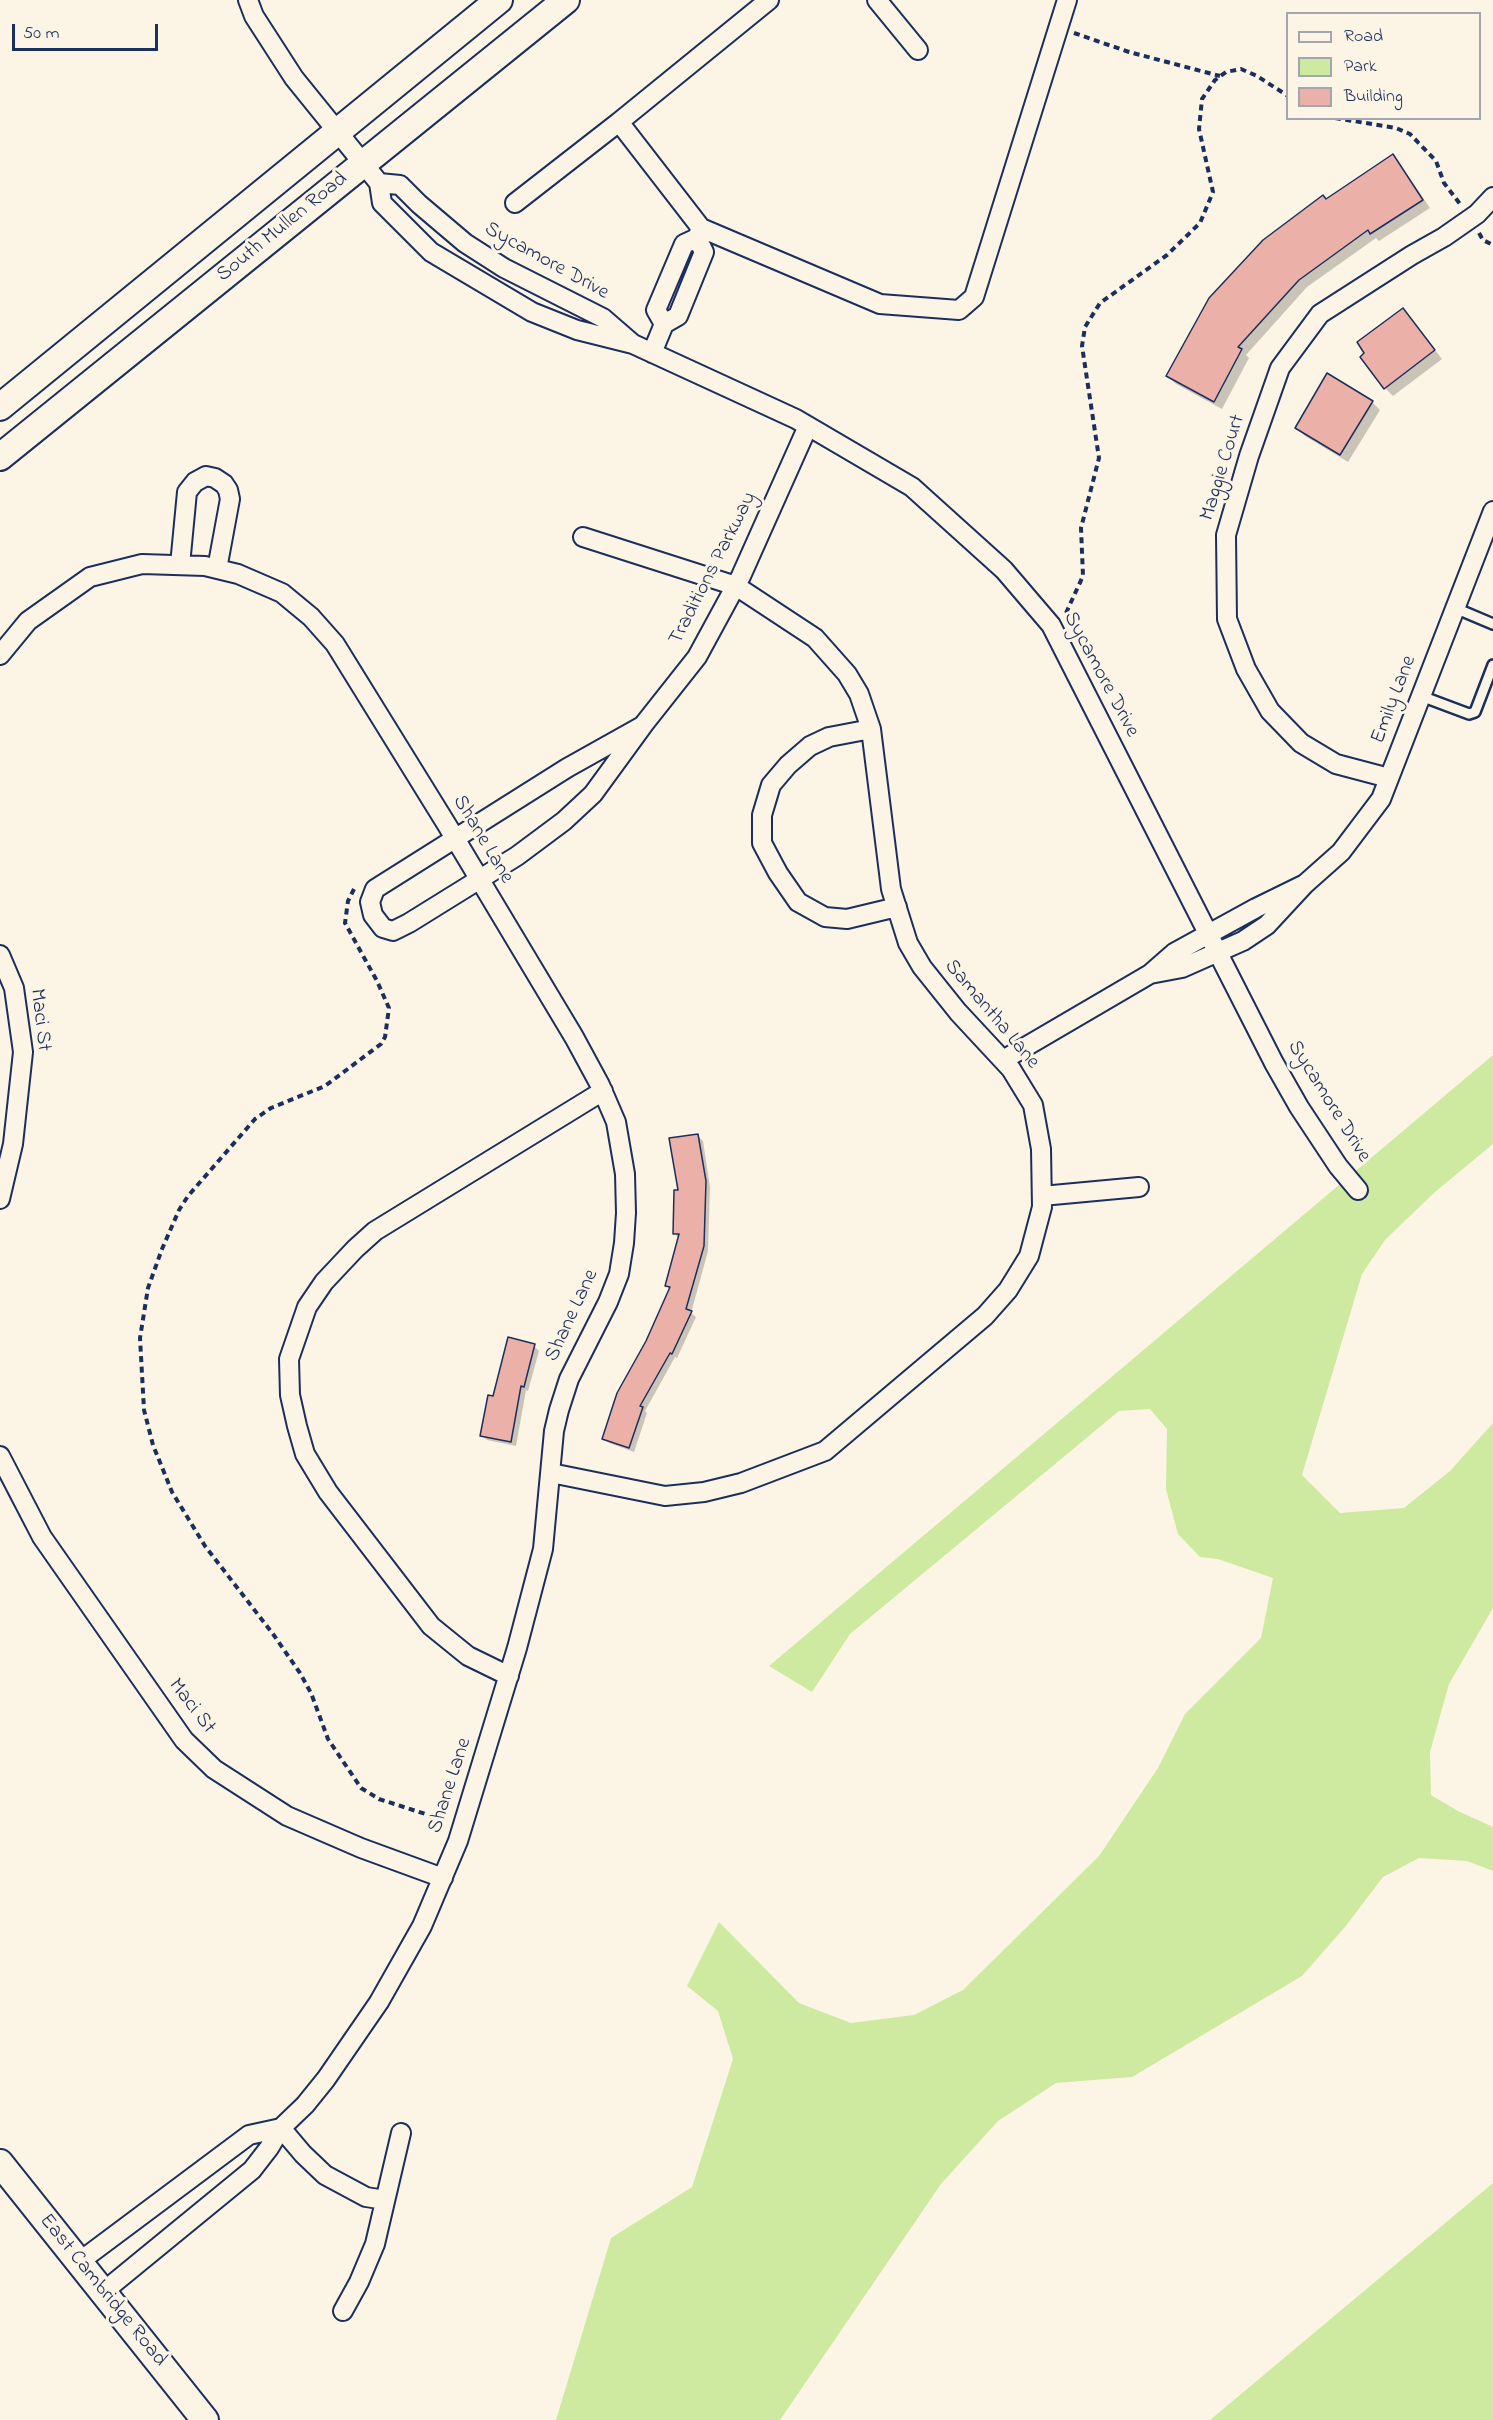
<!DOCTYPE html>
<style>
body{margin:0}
#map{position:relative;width:1493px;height:2420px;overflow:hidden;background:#fcf5e5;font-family:"Indie Flower",sans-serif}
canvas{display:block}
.legend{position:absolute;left:1286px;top:12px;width:195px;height:108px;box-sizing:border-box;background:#fcf5e5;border:2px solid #a2a6af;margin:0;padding:8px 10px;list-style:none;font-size:18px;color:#1b2f5e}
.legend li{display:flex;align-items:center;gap:12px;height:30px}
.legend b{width:30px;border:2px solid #a2a6af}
.scale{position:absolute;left:12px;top:24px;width:146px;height:27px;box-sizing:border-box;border:3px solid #1b2f5e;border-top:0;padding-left:8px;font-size:18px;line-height:21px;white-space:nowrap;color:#1b2f5e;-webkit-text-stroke:4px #fcf5e5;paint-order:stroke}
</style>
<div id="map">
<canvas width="1493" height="2420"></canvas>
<ul class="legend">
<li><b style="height:8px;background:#fcf5e5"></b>Road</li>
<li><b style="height:16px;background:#ceeaa0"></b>Park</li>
<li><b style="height:16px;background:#ebb1a8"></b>Building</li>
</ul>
<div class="scale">50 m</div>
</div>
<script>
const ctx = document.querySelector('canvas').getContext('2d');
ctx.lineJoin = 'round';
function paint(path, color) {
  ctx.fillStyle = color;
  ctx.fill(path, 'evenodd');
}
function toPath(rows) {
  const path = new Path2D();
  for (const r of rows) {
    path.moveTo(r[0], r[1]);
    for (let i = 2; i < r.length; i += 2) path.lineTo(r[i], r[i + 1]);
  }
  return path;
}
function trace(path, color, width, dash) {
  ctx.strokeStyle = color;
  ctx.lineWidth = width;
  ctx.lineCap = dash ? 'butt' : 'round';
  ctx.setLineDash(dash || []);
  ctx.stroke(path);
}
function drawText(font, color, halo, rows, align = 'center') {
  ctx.font = font + ' "Indie Flower",sans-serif';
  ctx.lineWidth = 6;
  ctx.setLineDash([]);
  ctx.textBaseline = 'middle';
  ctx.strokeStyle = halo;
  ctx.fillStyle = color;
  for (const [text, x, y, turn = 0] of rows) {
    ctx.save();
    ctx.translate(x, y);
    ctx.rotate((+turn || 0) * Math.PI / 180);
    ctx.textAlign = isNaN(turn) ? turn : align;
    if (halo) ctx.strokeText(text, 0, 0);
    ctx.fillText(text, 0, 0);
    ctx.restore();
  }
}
paint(toPath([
 [1493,1055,1493,1144,1435,1192,1385,1240,1362,1274,1302,1475,1340,1513,1404,1508,1450,1471,1493,1423,1493,1608,1449,1684,1430,1752,1431,1795,1458,1811,1493,1827,1493,1871,1467,1861,1419,1858,1383,1877,1345,1927,1302,1976,1132,2077,1056,2083,998,2121,941,2184,780,2420,556,2420,611,2238,692,2187,733,2059,718,2011,687,1986,719,1922,799,2003,851,2023,914,2015,963,1990,1099,1856,1158,1768,1185,1714,1261,1638,1273,1578,1218,1559,1200,1557,1178,1534,1166,1489,1167,1429,1150,1409,1119,1411,850,1634,812,1692,769,1666],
 [1493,2183,1493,2420,1210,2420]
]), '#ceeaa0');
paint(toPath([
 [1393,156,1400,164,1430,208,1379,241,1376,238,1307,287,1246,355,1249,358,1222,409,1176,384,1168,376,1327,200],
 [1403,310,1442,359,1393,396,1385,388],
 [1372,402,1380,410,1348,462,1305,436,1297,428],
 [698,1136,703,1141,710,1187,708,1251,691,1313,696,1317,677,1358,675,1357,645,1411,647,1413,634,1452,609,1443,604,1438,670,1290,666,1285,679,1238,674,1233,680,1192],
 [534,1346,539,1351,528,1391,526,1390,516,1446,487,1440,482,1435,494,1398]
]), '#0003');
const building = toPath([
 [1393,154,1423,200,1370,234,1368,230,1299,280,1238,347,1242,349,1214,402,1166,376,1209,298,1263,240,1323,195,1326,199,1393,154],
 [1403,308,1435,350,1384,389,1360,357,1364,353,1357,342,1403,308],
 [1327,373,1373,401,1340,455,1295,428,1327,373],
 [698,1134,706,1181,704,1246,686,1309,692,1311,672,1354,670,1353,640,1406,643,1407,629,1448,602,1439,617,1393,646,1341,670,1287,665,1286,679,1234,673,1234,674,1190,678,1190,669,1138,698,1134],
 [508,1337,535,1344,524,1387,521,1386,511,1442,480,1436,488,1395,493,1396,508,1337]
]);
paint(building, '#ebb1a8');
trace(building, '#1b2f5e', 1.5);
const lane = toPath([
 [1455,608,1493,624],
 [1421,696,1469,714,1475,712,1493,665]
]);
const street = toPath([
 [248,0,254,16,294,78,379,183,382,203,431,252,532,312,577,330,633,344,603,318,504,268,465,243,419,204,400,185,379,183],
 [877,0,918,50],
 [515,203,619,122],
 [701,228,880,304,959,310,974,297,1067,0],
 [664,324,656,310,684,244,697,238,701,228,619,122,769,0],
 [633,344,796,419,912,487,1004,570,1051,625,1274,1063,1299,1107,1338,1166,1358,1190],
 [652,353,664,324,678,316,704,252,697,238],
 [180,565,187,492,195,482,206,476,215,478,224,484,228,490,230,499,217,569],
 [0,655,28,621,90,577,142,564,205,566,238,574,282,593,311,617,335,644,447,825,574,1037,600,1085,616,1122,625,1174,626,1213,624,1243,619,1274,608,1302,569,1379,559,1410,554,1431,543,1549,517,1648,458,1841,422,1926,379,2002,326,2079,305,2105,281,2128,303,2154,325,2175,366,2197,385,2200],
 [644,724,593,794,564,821,517,856,409,923,393,931,383,928,373,915,370,902,375,889,567,768,642,726,644,724,697,657,741,576,808,426],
 [871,729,829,737,810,746,788,765,771,785,762,815,762,843,778,873,798,902,825,917,847,919,897,907],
 [1389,778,1336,764,1301,743,1270,711,1246,669,1227,619,1226,535,1249,456,1280,368,1320,314,1412,255,1444,237,1477,214,1493,197],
 [1305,884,1341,852,1381,799,1493,511],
 [1305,884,1267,925,1243,941,1182,968,1150,974,1174,953,1256,908,1305,884],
 [0,955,14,988,23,1052,13,1144,0,1199],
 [1003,1060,1150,974],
 [1042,1196,1139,1187],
 [0,1456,42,1537,184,1740,214,1769,287,1816,361,1848,443,1878],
 [551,1473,665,1496,704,1492,741,1483,825,1451,985,1316,1008,1290,1029,1256,1042,1207,1041,1149,1033,1105,1011,1069,958,1012,922,967,908,943,891,889,871,729,859,694,847,674,815,638,736,586,583,537],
 [509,1676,468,1656,431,1626,328,1492,305,1454,297,1426,290,1395,289,1359,307,1307,324,1282,355,1249,375,1231,603,1091],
 [79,2262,249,2135,281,2128,269,2148,252,2170,103,2292],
 [343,2311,359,2282,375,2244,401,2133]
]);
const secondary = toPath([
 [0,407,499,0],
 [0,457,566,0],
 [0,2163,205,2420]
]);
trace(lane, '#1b2f5e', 14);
trace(street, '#1b2f5e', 22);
trace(secondary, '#1b2f5e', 30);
trace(toPath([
 [1074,33,1129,52,1220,76],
 [1335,118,1396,128,1410,134,1436,161,1444,183,1460,204],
 [1479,233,1483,240,1493,245],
 [1066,613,1083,576,1081,528,1099,458,1082,346,1085,327,1100,303,1167,255,1200,223,1213,192,1199,129,1202,99,1215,80,1226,72,1241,69,1257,76,1288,96],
 [354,889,348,901,345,923,377,981,389,1008,385,1037,381,1044,325,1086,271,1108,255,1119,188,1196,179,1210,162,1249,148,1288,140,1338,144,1410,153,1445,172,1492,205,1546,273,1634,300,1673,311,1693,328,1739,361,1788,379,1799,447,1821]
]), '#1b2f5e', 4, [6, 4.5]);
trace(lane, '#fcf5e5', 9);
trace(street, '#fcf5e5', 18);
trace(secondary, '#fcf5e5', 26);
drawText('21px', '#1b2f5e', '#fcf5e5', [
 ["South Mullen Road",283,228,-39],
 ["Sycamore Drive",546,262,29],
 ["Maggie Court",1224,468,-73],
 ["Traditions Parkway",714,569,-63],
 ["Sycamore Drive",1100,675,62],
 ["Emily Lane",1395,700,-69],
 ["Shane Lane",482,840,59],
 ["Samantha Lane",991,1015,50],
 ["Maci St",39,1020,83],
 ["Sycamore Drive",1328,1102,58],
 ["Shane Lane",573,1316,-65],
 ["Maci St",191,1707,52],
 ["Shane Lane",451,1786,-72],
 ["East Cambridge Road",102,2291,51]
]);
</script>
